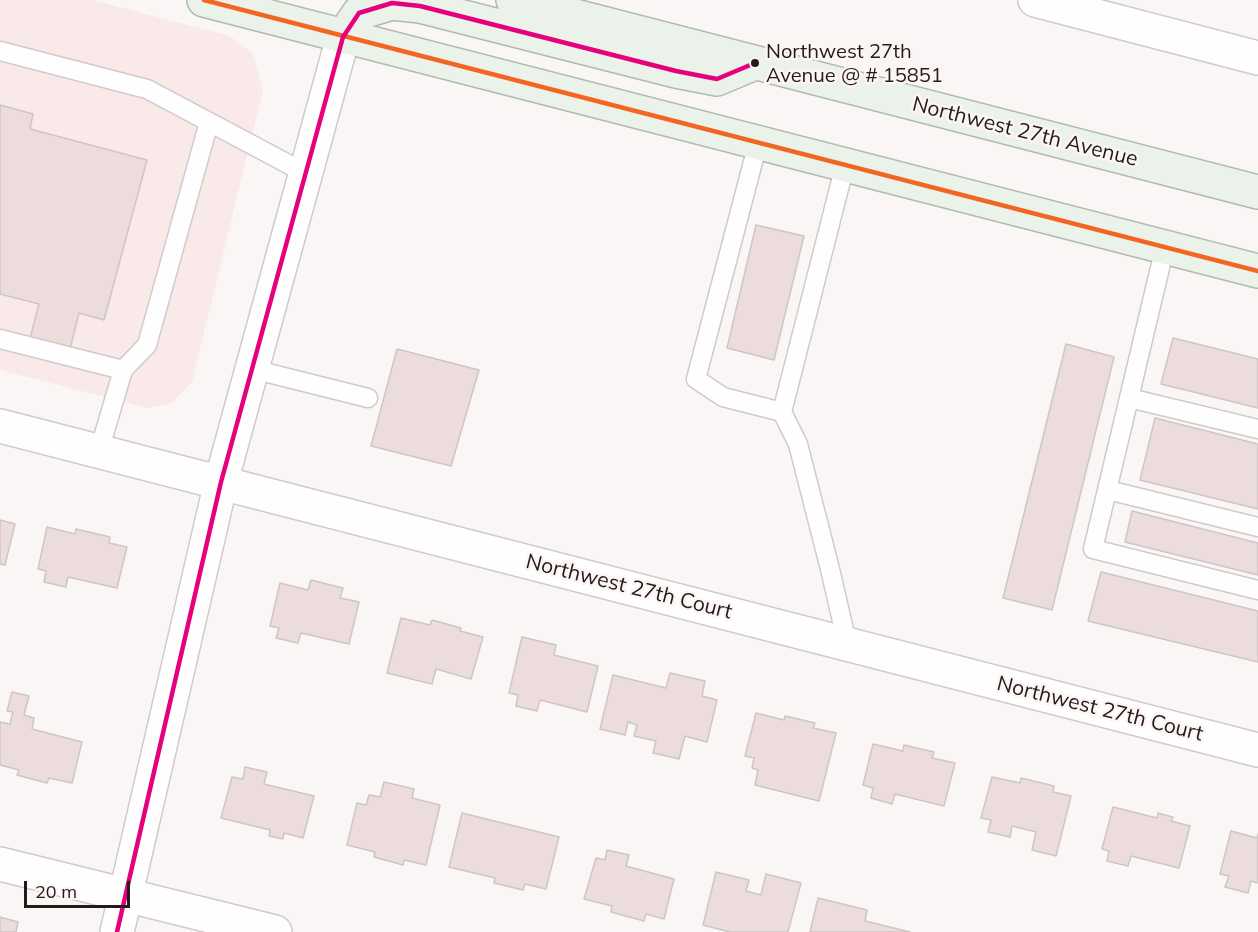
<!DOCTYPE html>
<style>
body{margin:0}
#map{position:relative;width:1258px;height:932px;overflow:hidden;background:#fbf6f6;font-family:Mulish,sans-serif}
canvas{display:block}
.scale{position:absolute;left:24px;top:881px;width:106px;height:27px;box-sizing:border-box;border:3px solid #221b1a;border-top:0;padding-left:8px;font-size:18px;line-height:21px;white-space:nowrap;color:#221b1a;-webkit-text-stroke:4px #fdf4f4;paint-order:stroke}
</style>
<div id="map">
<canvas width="1258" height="932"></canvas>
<div class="scale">20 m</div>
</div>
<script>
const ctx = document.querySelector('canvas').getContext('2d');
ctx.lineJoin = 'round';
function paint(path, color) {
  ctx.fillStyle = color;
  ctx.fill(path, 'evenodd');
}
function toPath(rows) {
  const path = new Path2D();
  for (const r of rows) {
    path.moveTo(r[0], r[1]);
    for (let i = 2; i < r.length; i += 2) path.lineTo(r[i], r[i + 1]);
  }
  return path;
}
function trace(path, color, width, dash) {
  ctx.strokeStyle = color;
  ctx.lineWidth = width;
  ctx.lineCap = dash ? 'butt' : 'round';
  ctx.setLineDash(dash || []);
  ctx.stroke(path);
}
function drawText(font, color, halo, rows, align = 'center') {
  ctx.font = font + ' Mulish,sans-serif';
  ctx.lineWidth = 5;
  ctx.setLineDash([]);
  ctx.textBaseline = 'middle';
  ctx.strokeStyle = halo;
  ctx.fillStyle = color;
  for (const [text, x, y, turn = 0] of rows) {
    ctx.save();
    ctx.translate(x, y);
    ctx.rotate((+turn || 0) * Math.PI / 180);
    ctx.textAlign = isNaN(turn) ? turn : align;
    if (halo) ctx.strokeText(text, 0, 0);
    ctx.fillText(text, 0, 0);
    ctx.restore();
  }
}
paint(toPath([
 [0,0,92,0,230,36,253,54,263,90,192,382,172,403,148,408,0,370]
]), '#f9e9e9');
const building = toPath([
 [0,105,33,114,30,129,147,160,104,320,79,313,69,353,29,342,39,304,0,294,0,105],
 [756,225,804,236,774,360,727,348,756,225],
 [1173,338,1258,359,1258,408,1161,384,1173,338],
 [1066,344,1114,357,1052,610,1003,598,1066,344],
 [397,349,479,370,451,466,371,446,397,349],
 [1155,418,1258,444,1258,509,1140,480,1155,418],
 [1132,511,1258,543,1258,575,1125,542,1132,511],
 [0,520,15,524,5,565,0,564,0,520],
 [47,527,75,534,76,529,110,537,109,543,127,547,117,588,68,577,66,587,44,582,46,571,38,569,47,527],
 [1101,572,1258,611,1258,662,1088,621,1101,572],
 [311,580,343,588,340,598,359,602,349,644,301,633,298,643,276,638,279,628,270,626,280,583,308,590,311,580],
 [401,618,430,625,432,620,461,628,460,631,483,637,471,679,436,669,432,684,387,673,401,618],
 [522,637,556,645,554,655,598,666,587,712,540,700,537,711,516,706,518,695,509,693,522,637],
 [670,673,705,681,702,696,717,700,707,742,685,736,679,759,653,753,656,741,634,736,637,725,628,722,625,735,600,729,613,675,666,688,670,673],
 [12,692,29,696,24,715,34,718,32,729,82,742,72,783,49,778,47,783,17,775,19,770,0,765,0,722,10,724,13,712,7,711,12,692],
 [756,713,784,720,785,716,815,723,813,728,836,733,819,801,755,785,758,770,752,768,754,758,745,756,756,713],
 [873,744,903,751,904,745,934,752,932,758,955,763,944,806,895,794,892,804,871,798,873,788,863,785,873,744],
 [245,767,267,772,264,784,314,796,303,838,284,833,283,839,269,836,270,830,221,818,232,777,243,779,245,767],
 [992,777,1020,783,1021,778,1054,786,1053,792,1071,796,1056,856,1032,850,1036,832,1012,826,1010,837,988,832,991,820,981,818,992,777],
 [384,782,414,789,412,798,440,805,426,865,404,860,403,865,374,857,375,852,347,845,357,803,366,805,369,795,380,797,384,782],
 [1113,807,1157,818,1158,813,1165,815,1173,817,1171,821,1190,826,1179,868,1131,856,1128,866,1107,861,1109,851,1102,849,1113,807],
 [462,813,559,837,546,889,525,884,523,890,494,883,495,878,449,867,462,813],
 [1231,831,1257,838,1258,834,1258,883,1251,881,1248,893,1225,887,1229,876,1220,874,1231,831],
 [607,850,629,855,626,866,674,879,664,919,646,914,644,921,611,912,612,906,584,899,596,858,605,860,607,850],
 [716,872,749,880,746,891,761,895,766,874,801,883,788,932,730,932,703,925,716,872],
 [818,898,867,910,865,921,910,932,810,932,818,898],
 [0,917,18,922,16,932,0,932,0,917]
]);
paint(building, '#ecdddc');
trace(building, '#ccc6c6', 1.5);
const lane = toPath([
 [0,51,147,89,305,173],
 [758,143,696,379,723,397,782,412,845,165],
 [1165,247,1093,549,1258,590],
 [0,339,123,370,147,345,209,122],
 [252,369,368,398],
 [1129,398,1258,429],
 [782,412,798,444,830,569,847,643],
 [99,451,123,370],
 [1108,490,1258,527]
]);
const street = toPath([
 [1035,0,1258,58],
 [0,426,1258,750],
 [0,864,275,932],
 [117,932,221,482,343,37]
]);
const primary = toPath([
 [204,0,1258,271],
 [513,0,1258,192],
 [343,37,359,13,392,3,420,6,676,71,717,79,755,63]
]);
trace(lane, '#d0cac9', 21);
trace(street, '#d0cac9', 36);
trace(primary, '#b0bbad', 36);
trace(lane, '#fefefe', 18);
trace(street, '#fefefe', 33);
trace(primary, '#ebf2ea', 33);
trace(toPath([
 [204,0,1258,271]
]), '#f26522', 4.5);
trace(toPath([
 [117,932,221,482,343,37,359,13,392,3,420,6,676,71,717,79,755,63]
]), '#e5007d', 4.5);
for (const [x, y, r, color] of [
 [755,63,5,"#221b1a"]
]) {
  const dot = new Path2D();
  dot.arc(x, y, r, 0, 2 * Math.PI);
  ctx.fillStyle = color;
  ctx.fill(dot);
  trace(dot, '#fdf4f4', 2);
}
drawText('20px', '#221b1a', '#fdf4f4', [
 ["Northwest 27th",766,52],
 ["Avenue @ # 15851",766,76]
], 'left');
drawText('21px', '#221b1a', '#fdf4f4', [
 ["Northwest 27th Avenue",1025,132,14],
 ["Northwest 27th Court",629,587,14],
 ["Northwest 27th Court",1100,709,14]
]);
</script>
